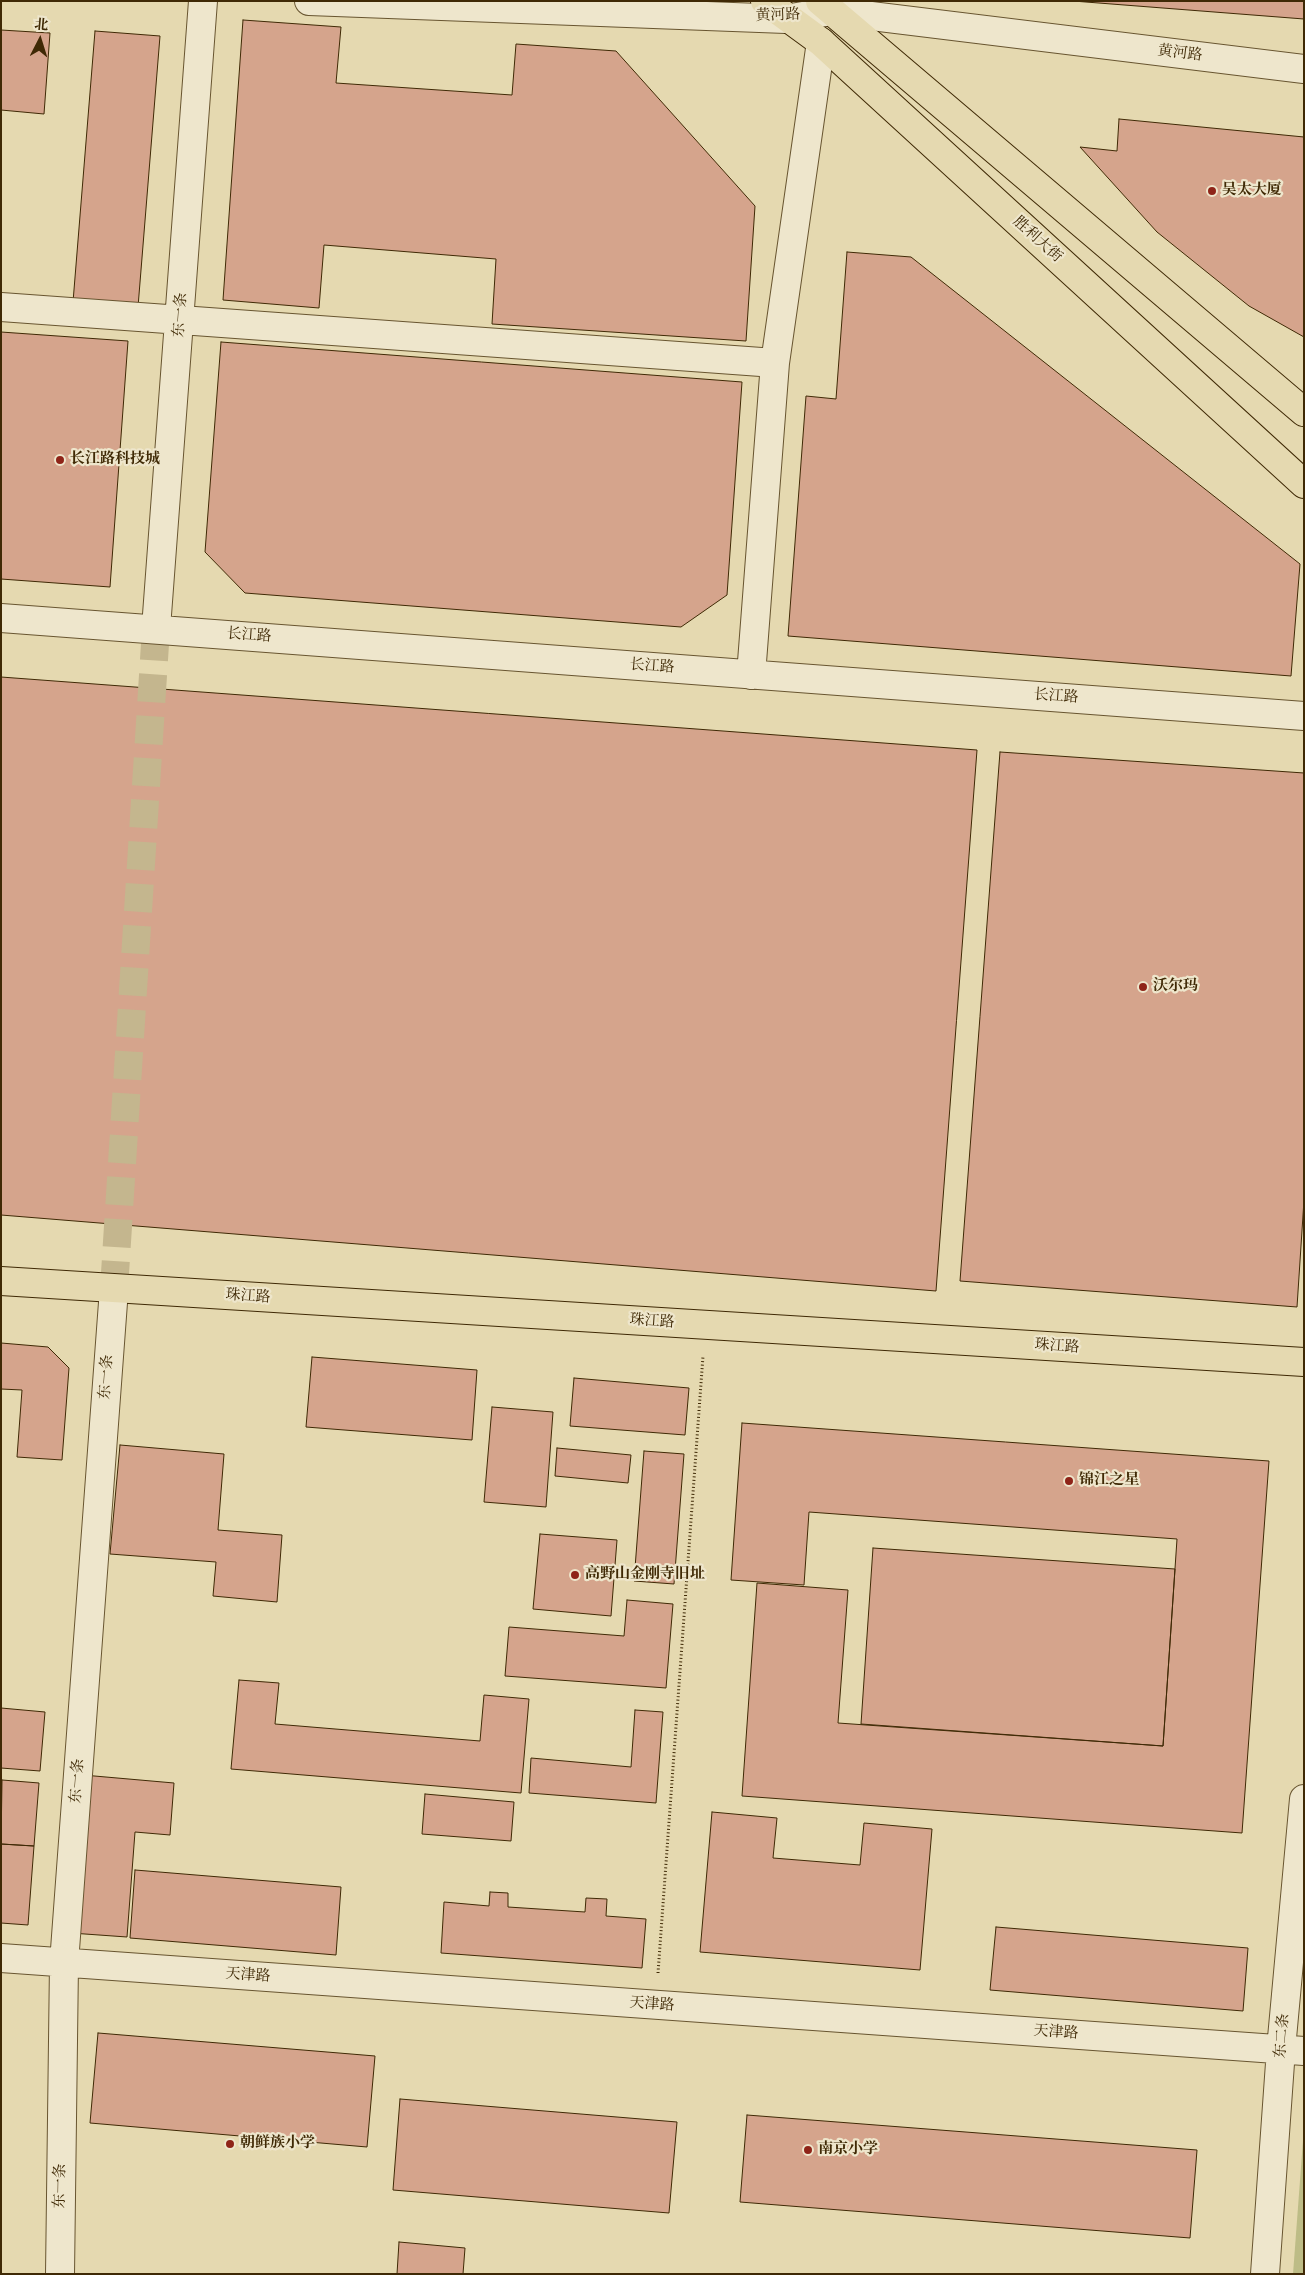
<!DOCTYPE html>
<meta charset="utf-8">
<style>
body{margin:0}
#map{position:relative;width:1305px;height:2275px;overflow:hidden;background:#e5d9b0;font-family:"IM FELL Double Pica","Noto Serif SC",serif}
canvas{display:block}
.frame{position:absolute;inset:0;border:2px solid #3f2905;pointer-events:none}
.north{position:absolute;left:15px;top:15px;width:50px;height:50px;-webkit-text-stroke:4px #eee6cc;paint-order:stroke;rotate:5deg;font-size:14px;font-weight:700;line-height:20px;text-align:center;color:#3f2905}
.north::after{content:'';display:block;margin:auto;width:18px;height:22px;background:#3f2905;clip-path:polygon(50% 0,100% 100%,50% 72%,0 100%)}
</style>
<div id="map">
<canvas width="1305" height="2275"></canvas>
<div class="frame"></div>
<div class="north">北</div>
</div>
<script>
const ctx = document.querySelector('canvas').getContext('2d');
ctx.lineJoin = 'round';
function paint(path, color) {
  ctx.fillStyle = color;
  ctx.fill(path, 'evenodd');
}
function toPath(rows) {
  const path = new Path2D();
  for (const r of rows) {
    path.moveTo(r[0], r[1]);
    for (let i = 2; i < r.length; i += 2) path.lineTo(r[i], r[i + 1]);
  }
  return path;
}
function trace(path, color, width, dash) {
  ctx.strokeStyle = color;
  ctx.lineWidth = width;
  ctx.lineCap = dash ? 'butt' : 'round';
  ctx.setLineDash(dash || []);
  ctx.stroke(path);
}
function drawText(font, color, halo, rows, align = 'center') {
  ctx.font = font + ' "IM FELL Double Pica","Noto Serif SC",serif';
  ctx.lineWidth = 4.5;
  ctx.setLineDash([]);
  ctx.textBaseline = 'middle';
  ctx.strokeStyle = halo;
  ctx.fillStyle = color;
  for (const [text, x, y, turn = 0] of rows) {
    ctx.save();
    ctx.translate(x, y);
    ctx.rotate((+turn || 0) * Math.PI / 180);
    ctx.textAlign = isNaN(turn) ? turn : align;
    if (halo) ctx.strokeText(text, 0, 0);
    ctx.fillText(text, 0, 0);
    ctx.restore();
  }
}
paint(toPath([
 [1304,2127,1304,2274,1293,2274]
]), '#bdbc86');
const building = toPath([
 [1073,1,1304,1,1304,19,1073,1],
 [243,20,341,27,336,83,512,95,516,44,616,51,755,206,746,341,492,324,496,259,324,245,319,308,223,300,243,20],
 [1,30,50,33,44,114,1,110,1,30],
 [95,31,160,36,138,307,73,302,95,31],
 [1119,119,1304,137,1304,337,1249,306,1157,232,1080,147,1117,151,1119,119],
 [847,252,911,257,1300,564,1291,676,788,636,806,396,836,399,847,252],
 [1,332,128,341,110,587,1,579,1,332],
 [221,342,742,382,727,595,681,627,245,593,205,552,221,342],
 [1,677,977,750,936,1291,1,1215,1,677],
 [1000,752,1304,773,1304,1200,1297,1307,960,1281,1000,752],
 [1,1343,48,1347,69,1368,62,1460,17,1457,22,1390,1,1389,1,1343],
 [312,1357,477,1370,472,1440,306,1427,312,1357],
 [574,1378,689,1388,685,1435,570,1426,574,1378],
 [492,1407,553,1412,546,1507,484,1502,492,1407],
 [742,1423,1269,1461,1242,1833,742,1796,757,1583,848,1590,838,1723,1163,1746,1177,1539,809,1512,804,1585,731,1580,742,1423],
 [120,1445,224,1454,218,1530,282,1535,277,1602,213,1596,216,1562,110,1554,120,1445],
 [557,1448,631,1455,628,1483,555,1476,557,1448],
 [644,1451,684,1454,674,1584,634,1581,644,1451],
 [540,1534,617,1540,611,1616,533,1609,540,1534],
 [873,1548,1175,1569,1163,1746,861,1724,873,1548],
 [627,1600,673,1604,666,1688,505,1676,509,1627,624,1636,627,1600],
 [239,1680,279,1683,275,1724,480,1741,484,1695,529,1699,521,1793,231,1769,239,1680],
 [1,1708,45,1712,40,1771,1,1768,1,1708],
 [635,1710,663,1712,656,1803,529,1793,531,1758,631,1767,635,1710],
 [83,1775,174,1783,170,1835,135,1832,127,1937,71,1933,83,1775],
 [2,1780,39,1783,34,1846,1,1844,2,1780],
 [425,1794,514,1802,511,1841,422,1834,425,1794],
 [712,1812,777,1818,773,1858,860,1865,864,1823,932,1829,920,1970,700,1952,712,1812],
 [1,1844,34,1846,28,1925,1,1923,1,1844],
 [135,1870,341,1887,336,1955,130,1938,135,1870],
 [490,1892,508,1893,508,1907,585,1912,586,1898,607,1899,606,1916,646,1919,642,1968,441,1953,444,1902,489,1906,490,1892],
 [996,1927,1248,1948,1243,2011,990,1990,996,1927],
 [98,2033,375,2056,367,2147,90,2123,98,2033],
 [400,2099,677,2122,669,2213,393,2190,400,2099],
 [747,2115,1197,2150,1190,2238,740,2202,747,2115],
 [399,2242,465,2248,463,2274,397,2274,399,2242]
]);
paint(building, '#d5a48c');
trace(building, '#3f2905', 1);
trace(toPath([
 [114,1289,156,628]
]), '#c4b68e', 28, [28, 14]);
const minor = toPath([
 [309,1,786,19,831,11,1304,69],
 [1,307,775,363],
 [1,618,1304,716],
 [156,628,203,1],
 [751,675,775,363,821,42],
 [1,1958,1304,2051],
 [60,2274,64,1963,114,1289],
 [1265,2274,1281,2049,1304,1799]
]);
const major = toPath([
 [765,1,821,42,1304,484],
 [820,1,1304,412],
 [1,1281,1304,1362]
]);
trace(minor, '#685530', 30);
trace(major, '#3f2905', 30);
trace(toPath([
 [658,1973,703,1356]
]), '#3f2905', 3, [1, 2.5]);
trace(minor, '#eee6cc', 28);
trace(major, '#e5d9b0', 28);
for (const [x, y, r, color] of [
 [1212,191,5,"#8f2418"],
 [60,460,5,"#8f2418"],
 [1143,987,5,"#8f2418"],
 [1069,1481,5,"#8f2418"],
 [575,1575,5,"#8f2418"],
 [230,2144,5,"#8f2418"],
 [808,2150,5,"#8f2418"]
]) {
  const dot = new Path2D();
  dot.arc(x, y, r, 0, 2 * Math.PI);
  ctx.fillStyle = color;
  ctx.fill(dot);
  trace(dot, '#eee6cc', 2);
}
drawText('15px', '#3f2905', '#eee6cc', [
 ["黄河路",778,16,-2],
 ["黄河路",1180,54,7],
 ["胜利大街",1037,240,42],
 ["东一条",181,315,-86],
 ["长江路",249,636,4],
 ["长江路",652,667,4],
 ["长江路",1056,697,4],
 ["珠江路",248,1297,4],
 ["珠江路",652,1322,4],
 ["珠江路",1057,1347,4],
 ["东一条",107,1377,-86],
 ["东一条",78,1781,-86],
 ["天津路",248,1976,4],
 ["天津路",652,2005,4],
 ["天津路",1056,2033,4],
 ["东二条",1283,2036,-85],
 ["东一条",61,2186,-89]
]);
drawText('bold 15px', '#3f2905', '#eee6cc', [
 ["吴太大厦",1222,191],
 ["长江路科技城",70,460],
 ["沃尔玛",1153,987],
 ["锦江之星",1079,1481],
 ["高野山金刚寺旧址",585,1575],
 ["朝鲜族小学",240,2144],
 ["南京小学",818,2150]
], 'left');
</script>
